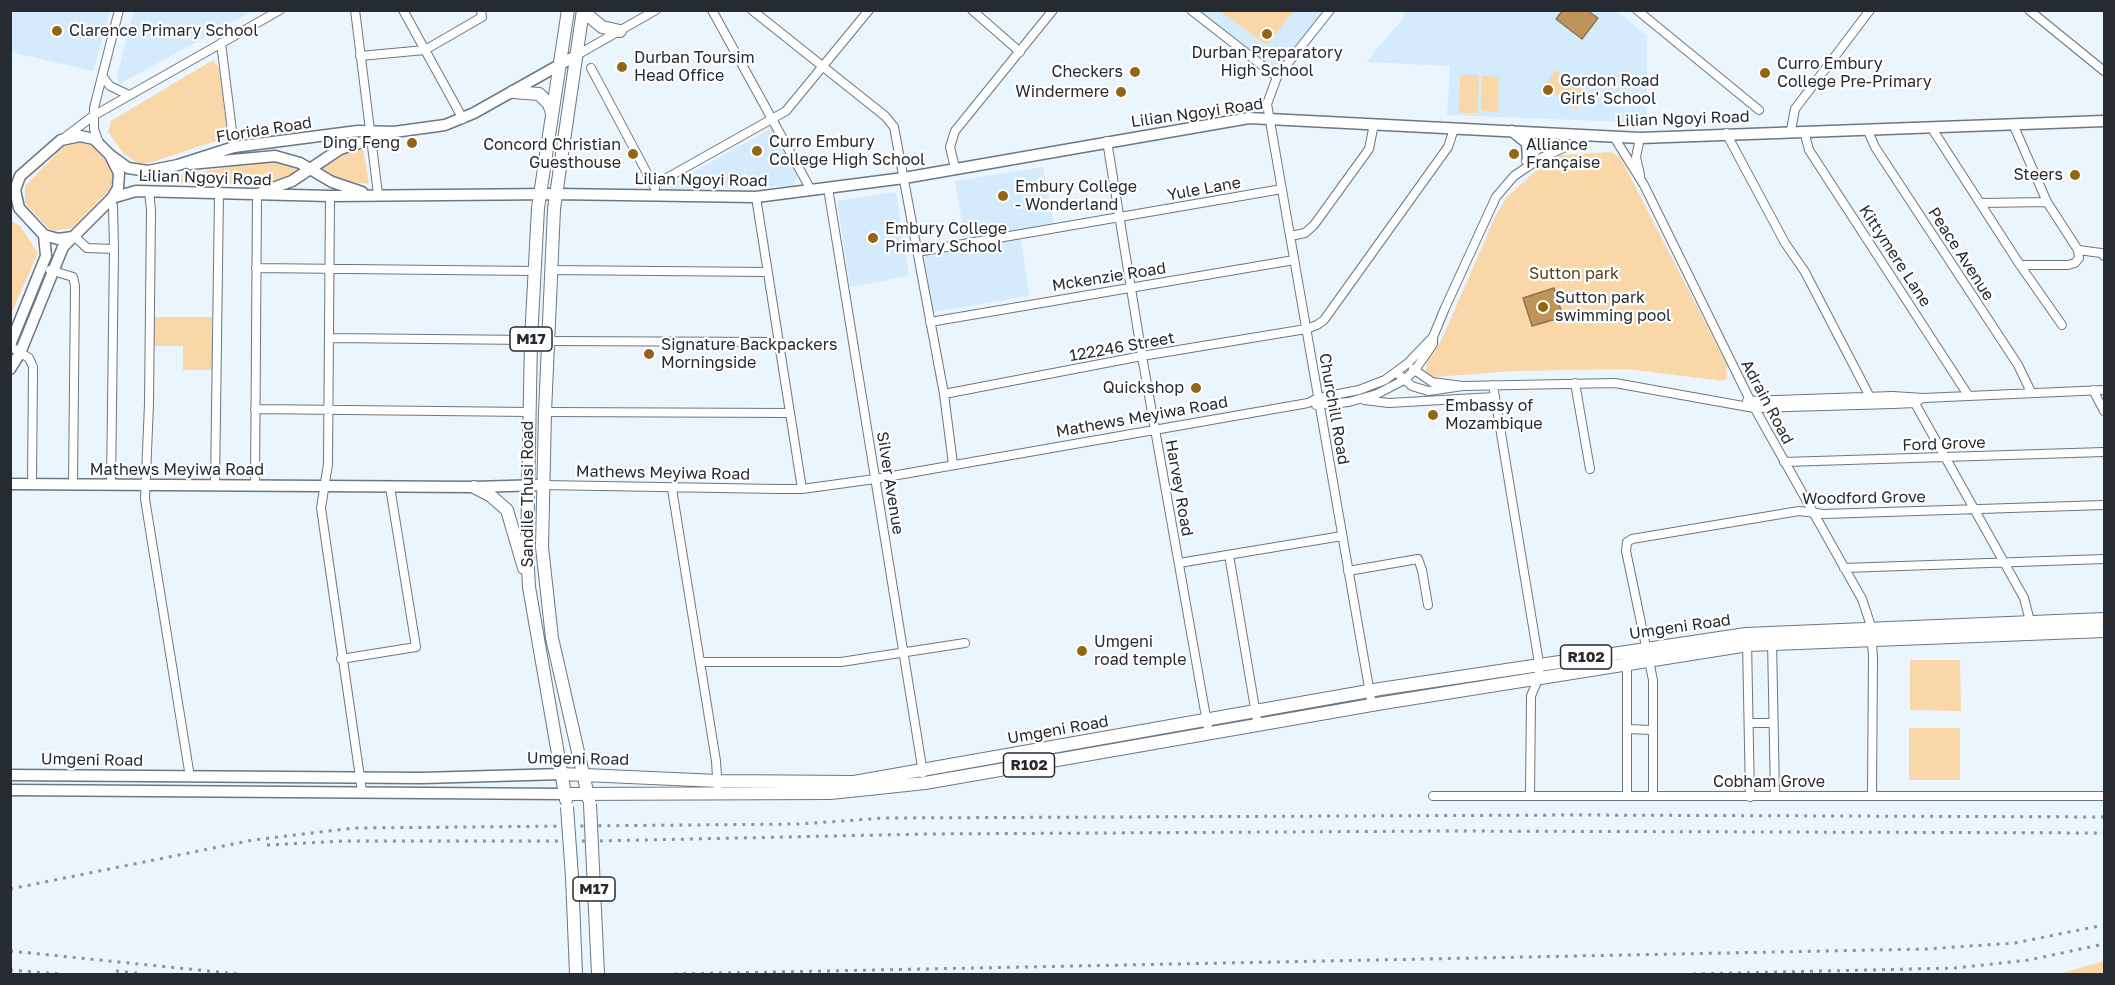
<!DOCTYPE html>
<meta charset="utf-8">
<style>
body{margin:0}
#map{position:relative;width:2115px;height:985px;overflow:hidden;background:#ebf5fd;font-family:"Golos Text",sans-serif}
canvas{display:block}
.frame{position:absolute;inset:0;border:12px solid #252b30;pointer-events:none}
</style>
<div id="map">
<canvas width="2115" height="985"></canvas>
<div class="frame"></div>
</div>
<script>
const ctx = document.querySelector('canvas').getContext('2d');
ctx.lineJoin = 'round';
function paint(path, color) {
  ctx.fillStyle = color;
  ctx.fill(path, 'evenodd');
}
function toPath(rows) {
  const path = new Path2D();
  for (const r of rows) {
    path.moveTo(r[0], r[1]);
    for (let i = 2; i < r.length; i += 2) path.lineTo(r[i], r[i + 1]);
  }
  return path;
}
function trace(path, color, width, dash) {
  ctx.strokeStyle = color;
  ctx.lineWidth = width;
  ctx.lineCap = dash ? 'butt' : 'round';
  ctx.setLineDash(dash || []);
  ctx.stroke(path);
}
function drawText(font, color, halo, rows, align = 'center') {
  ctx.font = font + ' "Golos Text",sans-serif';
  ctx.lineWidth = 4.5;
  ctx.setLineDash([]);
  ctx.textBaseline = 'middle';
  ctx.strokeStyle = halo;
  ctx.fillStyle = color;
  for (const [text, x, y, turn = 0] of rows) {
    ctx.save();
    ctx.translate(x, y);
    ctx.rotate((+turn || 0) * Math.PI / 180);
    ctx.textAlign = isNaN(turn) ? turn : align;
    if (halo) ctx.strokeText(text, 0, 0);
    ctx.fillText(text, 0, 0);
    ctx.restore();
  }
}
paint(toPath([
 [11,10,110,11,93,71,11,52],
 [134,11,134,10,253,11,119,84,117,75],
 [1192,11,1330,11,1277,77],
 [1402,11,1617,11,1647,36,1647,115,1652,123,1447,115,1450,66,1366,62,1405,16],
 [772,128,798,175,793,186,663,189],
 [1043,167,1054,225,965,239,955,181],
 [896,192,909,276,850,287,837,201],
 [1021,239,1029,296,933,312,924,254]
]), '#d4eafd');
paint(toPath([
 [1219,11,1294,11,1267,45],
 [213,60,219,68,228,137,149,163,138,163,123,153,108,132,111,121],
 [1556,70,1588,94,1576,110,1544,86],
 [1460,75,1479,75,1478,113,1459,113],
 [1482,76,1499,77,1498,112,1481,111],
 [82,140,93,146,111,167,114,185,72,228,54,231,48,228,25,203,25,186,67,143],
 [363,149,369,182,367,184,340,180,318,170,328,160,350,151],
 [1611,152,1620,157,1726,363,1727,378,1723,381,1627,369,1513,371,1435,377,1426,373,1427,360,1441,341,1495,217,1506,198,1544,163,1560,155],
 [260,161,283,162,300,170,291,177,267,184,169,183,167,181,169,178],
 [11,221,20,226,38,253,11,314],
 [153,317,212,317,212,370,183,370,183,346,152,346],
 [1910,660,1960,660,1961,711,1910,710],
 [1909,728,1960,728,1960,780,1909,780],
 [2104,961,2104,974,2059,974]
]), '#fad7a9');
const water = toPath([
 [1563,10,1588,11,1598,18,1582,39,1556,19,1563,10],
 [1554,288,1563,317,1532,326,1523,298,1554,288]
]);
paint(water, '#be9459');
trace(water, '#90744d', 1.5);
const minor = toPath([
 [355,10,378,194],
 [403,10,463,119],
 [712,10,811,190],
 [752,10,885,116,894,127,944,394,953,464],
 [972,10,1020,52],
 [1191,10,1277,77],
 [1330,10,1277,77,1267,104,1372,705],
 [1637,10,1759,110],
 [2029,10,2104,71],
 [221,43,234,147],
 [577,55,656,10],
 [360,56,425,50,482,17,481,10],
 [591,68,655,188],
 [102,76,110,86,129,95],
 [2013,124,2047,202,2078,250],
 [1931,127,2020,265,2062,325],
 [1791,130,1795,109,1870,10],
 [1804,131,1809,150,1968,395],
 [1868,131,1875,147,2018,365,2031,392],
 [1726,133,1785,243,1805,272,1870,397],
 [1614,137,1644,185,1750,400,1862,599,1870,623,1873,656,1872,794],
 [64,138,93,116,280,10],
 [1640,138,1636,157,1640,175],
 [1107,141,1142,356,1209,734],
 [99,143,94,129,94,108,119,10],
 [1526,161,1553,134],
 [955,168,950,147,955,131,1053,10],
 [656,184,786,111,869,10],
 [828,188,923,773],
 [149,191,151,210,149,404,145,499,190,777],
 [330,196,328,464,321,508,362,791],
 [756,197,802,489],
 [110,200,113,206,114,249,111,485],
 [1981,203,2047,202],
 [74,236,87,248,114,249],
 [1290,236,1305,233,1314,225,1369,149,1374,124],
 [2078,250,2101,253,2104,256],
 [917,252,1282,189],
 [2020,265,2068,265,2075,263,2079,258,2078,250],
 [256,268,534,271],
 [50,270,73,277,75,286,73,484],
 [550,270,767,272],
 [930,322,1294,260],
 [329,338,531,340],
 [548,341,779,342],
 [10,346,29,358,33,367,32,484],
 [1413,369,1432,382,1462,386],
 [1397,373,1412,386,1428,391,1463,386,1615,383,1754,408,1893,404,1914,403,1923,398],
 [1575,383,1590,469],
 [1493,385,1539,663,1539,677,1531,696,1530,795],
 [2093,390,2104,411],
 [944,394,1142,356,1306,329,1317,325,1324,320,1448,147,1454,129],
 [1912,398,2024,598,2030,621],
 [1364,400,1389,403,1494,397],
 [1747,401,1893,396,1923,398,2104,390],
 [1316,405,1349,402,1377,394,1404,380,1415,370,1433,344,1433,337,1445,308,1496,197,1514,176,1539,159,1587,137],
 [255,409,530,412],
 [545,412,790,413],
 [1784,462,2104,452],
 [215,485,219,194],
 [255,485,257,195],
 [542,485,778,489,802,489,875,479,1308,403,1318,398,1359,390,1385,380,1408,363,1433,337],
 [672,489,716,761,718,793],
 [1229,555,1258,726],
 [1179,563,1342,536],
 [1844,568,2104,559],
 [1348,571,1418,559,1422,570,1428,605],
 [1772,641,1775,795],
 [1747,642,1750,797],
 [341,659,416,647,390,487],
 [1627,661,1627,795],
 [700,662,841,662,965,643],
 [1749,723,1773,723],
 [1628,729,1651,730],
 [1653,795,1653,680,1626,551,1627,542,1632,539,1799,511,1824,514,2104,505],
 [1433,796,2104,796]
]);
const tertiary = toPath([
 [1512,131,1527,143,1528,159],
 [110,155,128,168,148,171,178,165,234,147,358,131,394,132,445,125,474,113,577,55],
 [190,164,275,156,300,163,332,182,362,192],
 [262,192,292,181,340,149,391,133],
 [112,198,136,191,330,196,556,194,756,197,904,178,1249,118,1640,138,2104,121],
 [10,484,474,487,542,485]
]);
const secondary = toPath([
 [10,345,46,256,44,235],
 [10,369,20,353,63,247,112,198,118,188,119,173,110,155,94,139,80,136,61,140,20,176,15,190,19,208,44,235,58,239,73,237],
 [10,775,422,778,562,774],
 [10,790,565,794]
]);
const primary = toPath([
 [583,10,554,209,545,412,542,547,552,638,589,800],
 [583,11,602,27,620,31],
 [513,92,539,94,549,104,552,113],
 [474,487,491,496,507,510,524,568],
 [562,774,718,781,854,782,1380,689,1746,634,2104,619],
 [565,794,830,793,869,789,925,783,1383,703,1748,645,2104,631],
 [566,800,529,587,527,550,531,340,538,208,568,10],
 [572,877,576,974]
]);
trace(minor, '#697884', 10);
trace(tertiary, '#697884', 13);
trace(secondary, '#697884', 13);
trace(primary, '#697884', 14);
trace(minor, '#fff', 8);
trace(tertiary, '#fff', 10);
trace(secondary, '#fff', 10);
trace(primary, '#fff', 12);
trace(toPath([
 [267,845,344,841,595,841,929,834,1449,831,2104,833],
 [10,889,253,840,354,828,799,824,885,818,1575,815,2104,817],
 [10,951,238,974],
 [10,970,60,974],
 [116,971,143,974],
 [674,974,1926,949,2015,943,2104,925],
 [1693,974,1955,968,2029,960,2104,944]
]), '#8b939a', 3, [3, 6]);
const primaryBridge = toPath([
 [590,804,598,974],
 [567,807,572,877]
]);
trace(primaryBridge, '#697884', 14, []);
trace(primaryBridge, '#fff', 12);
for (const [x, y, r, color] of [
 [57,31,6,"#946514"],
 [1267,34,6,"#946514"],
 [622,67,6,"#946514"],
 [1135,72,6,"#946514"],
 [1765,73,6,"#946514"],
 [1548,90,6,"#946514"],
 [1121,92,6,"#946514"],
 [412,143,6,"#946514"],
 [757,151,6,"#946514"],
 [633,154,6,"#946514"],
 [1514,154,6,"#946514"],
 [2075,175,6,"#946514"],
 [1003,196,6,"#946514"],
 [873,238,6,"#946514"],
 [1543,307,6,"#946514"],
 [649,354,6,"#946514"],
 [1196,388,6,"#946514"],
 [1433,415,6,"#946514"],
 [1082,651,6,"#946514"]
]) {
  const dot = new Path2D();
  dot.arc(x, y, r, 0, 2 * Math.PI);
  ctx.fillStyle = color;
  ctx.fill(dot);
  trace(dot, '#fff', 2);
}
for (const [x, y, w] of [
 [531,339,42],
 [1586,657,51],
 [1029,765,51],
 [594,889,42]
]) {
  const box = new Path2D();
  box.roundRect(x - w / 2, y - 12, w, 24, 4.5);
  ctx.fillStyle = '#fff';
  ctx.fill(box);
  trace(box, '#252b30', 1.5);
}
drawText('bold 15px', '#252b30', null, [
 ["M17",531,339],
 ["R102",1586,657],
 ["R102",1029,765],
 ["M17",594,889]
]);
drawText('16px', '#252b30', '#fff', [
 ["Clarence Primary School",69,31],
 ["Durban Preparatory",1267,53,"center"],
 ["High School",1267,71,"center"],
 ["Durban Toursim",634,58],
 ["Head Office",634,76],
 ["Curro Embury",1777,64],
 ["College Pre-Primary",1777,82],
 ["Checkers",1123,72,"right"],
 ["Gordon Road",1560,81],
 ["Girls' School",1560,99],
 ["Windermere",1109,92,"right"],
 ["Curro Embury",769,142],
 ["College High School",769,160],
 ["Ding Feng",400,143,"right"],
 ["Concord Christian",621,145,"right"],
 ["Guesthouse",621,163,"right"],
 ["Alliance",1526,145],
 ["Française",1526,163],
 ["Steers",2063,175,"right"],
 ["Embury College",1015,187],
 ["- Wonderland",1015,205],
 ["Embury College",885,229],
 ["Primary School",885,247],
 ["Sutton park",1555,298],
 ["swimming pool",1555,316],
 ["Signature Backpackers",661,345],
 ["Morningside",661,363],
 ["Quickshop",1184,388,"right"],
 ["Embassy of",1445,406],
 ["Mozambique",1445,424],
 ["Umgeni",1094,642],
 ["road temple",1094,660]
], 'left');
drawText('16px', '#252b30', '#fff', [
 ["Lilian Ngoyi Road",1197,113,-8],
 ["Lilian Ngoyi Road",1683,119,-2],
 ["Florida Road",264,130,-9],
 ["Lilian Ngoyi Road",205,178,2],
 ["Lilian Ngoyi Road",701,180,1],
 ["Yule Lane",1204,189,-10],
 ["Peace Avenue",1961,254,57],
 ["Kittymere Lane",1895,256,57],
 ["Mckenzie Road",1109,277,-9],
 ["122246 Street",1122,347,-10],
 ["Adrain Road",1767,402,62],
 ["Churchill Road",1334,409,80],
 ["Mathews Meyiwa Road",1142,417,-10],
 ["Ford Grove",1944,444,-2],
 ["Mathews Meyiwa Road",177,470],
 ["Mathews Meyiwa Road",663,473,1],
 ["Silver Avenue",890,483,81],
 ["Harvey Road",1179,488,80],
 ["Sandile Thusi Road",528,494,-90],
 ["Woodford Grove",1864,498,-1],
 ["Umgeni Road",1680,627,-8],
 ["Umgeni Road",1058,730,-10],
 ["Umgeni Road",578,759,1],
 ["Umgeni Road",92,760,1],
 ["Cobham Grove",1769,782]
]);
drawText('16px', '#5d4011', '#fff', [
 ["Sutton park",1574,274]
]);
</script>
